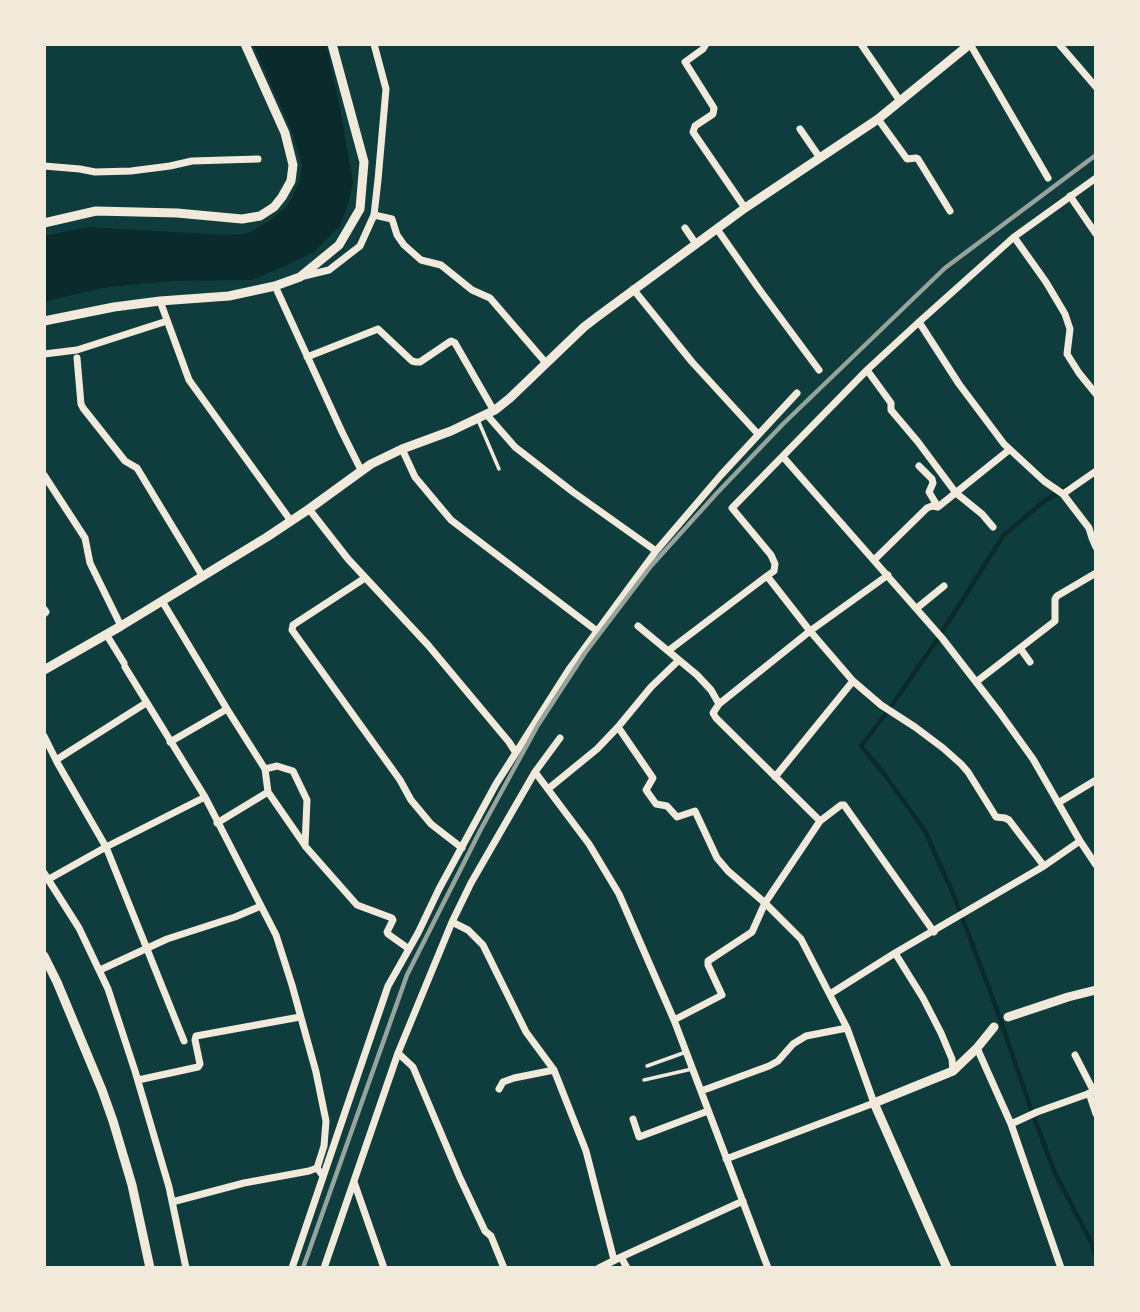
<!DOCTYPE html>
<style>
body{margin:0}
#map{position:relative;width:1140px;height:1312px;overflow:hidden;background:#0f3d3e;font-family:"PT Sans Narrow",sans-serif}
canvas{display:block}
.frame{position:absolute;inset:0;border:46px solid #f1e9da;pointer-events:none}
</style>
<div id="map">
<canvas width="1140" height="1312"></canvas>
<div class="frame"></div>
</div>
<script>
const ctx = document.querySelector('canvas').getContext('2d');
ctx.lineJoin = 'round';
function paint(path, color) {
  ctx.fillStyle = color;
  ctx.fill(path, 'evenodd');
}
function toPath(rows) {
  const path = new Path2D();
  for (const r of rows) {
    path.moveTo(r[0], r[1]);
    for (let i = 2; i < r.length; i += 2) path.lineTo(r[i], r[i + 1]);
  }
  return path;
}
function trace(path, color, width, dash) {
  ctx.strokeStyle = color;
  ctx.lineWidth = width;
  ctx.lineCap = dash ? 'butt' : 'round';
  ctx.setLineDash(dash || []);
  ctx.stroke(path);
}
paint(toPath([
 [253,44,326,44,340,107,353,182,349,201,340,226,314,252,279,269,251,280,176,281,128,285,102,288,44,302,44,236,89,227,224,235,246,234,270,221,286,207,292,198,300,181,302,165,293,134]
]), '#0a2a2b');
trace(toPath([
 [1031,1109,996,1007,954,896,925,831,885,775,861,746,888,711,937,640,1003,536,1043,502,1069,486],
 [1034,1117,1054,1171,1091,1242,1096,1257]
]), '#0a2a2b', 4.5);
trace(toPath([
 [478,420,499,469],
 [647,1066,686,1052],
 [644,1080,692,1069]
]), '#f1e9da', 3.5);
trace(toPath([
 [706,44,703,49,685,62,714,108,713,114,695,126,693,132,745,208],
 [861,44,900,101],
 [970,44,1048,178],
 [1059,44,1096,87],
 [878,119,907,159,916,158,918,159,950,211],
 [800,129,820,158],
 [44,166,80,169,95,172,131,171,170,166,192,161,258,159],
 [1070,196,1096,234],
 [374,215,392,219,397,235,404,245,421,260,441,265,472,290,490,298,546,363],
 [685,228,696,244],
 [717,229,759,289,819,370],
 [1014,237,1046,282,1065,314,1070,329,1067,354,1079,373,1096,394],
 [304,276,329,270,360,246,374,215,378,180,386,89,374,44],
 [275,286,342,432,361,470],
 [633,289,692,362,758,434],
 [160,301,189,380,291,521],
 [919,322,959,384,1004,444,1044,481,1063,494,1089,528,1092,538,1096,547],
 [44,354,77,350,167,321],
 [307,357,378,329,412,361,416,362,420,362,451,341,455,343,494,411],
 [77,358,81,404,83,408,125,461,137,468,203,577],
 [867,370,891,403,891,410,918,442,956,493,982,514,993,527],
 [487,415,515,447,573,492,656,551],
 [402,449,415,477,451,520,597,631],
 [784,458,942,638,1000,713,1033,759,1080,841,1096,865],
 [919,466,932,479,933,483,929,492,938,507],
 [44,475,85,538,90,563,121,626],
 [1063,494,1096,471],
 [309,509,348,559,428,645,509,742,516,753],
 [874,560,927,508,932,506,938,507,1009,450],
 [365,578,293,625,292,630,400,780,411,800,431,824,462,848],
 [162,601,227,709,265,769,277,766,293,771,307,800,305,846,357,905,392,918,393,920,387,932,388,934,409,949],
 [917,608,944,586],
 [44,609,46,612,44,614],
 [638,626,697,675,711,690,719,704,713,713,716,718,820,821],
 [106,634,124,663],
 [1020,648,1030,662],
 [668,651,767,576],
 [125,667,205,797,276,935,292,985,316,1072,326,1121,324,1146,317,1168,323,1176],
 [976,682,1055,621,1055,599,1057,596,1096,573],
 [719,704,810,631,888,575],
 [618,727,653,778,646,790,656,804,667,806,677,817,695,811,717,858,728,871,765,903,801,939,847,1028,874,1103,726,1159],
 [44,736,58,764,106,847,184,1041],
 [170,742,227,709],
 [56,760,146,703],
 [265,769,268,792,304,844],
 [535,772,589,844,619,894,674,1020,768,1268],
 [775,777,853,681],
 [548,789,597,749,618,727,651,687,679,660],
 [1058,803,1096,780],
 [217,823,268,792],
 [1044,866,1009,820,1005,818,996,817,968,772,961,764,943,748,915,727,881,705,853,681,810,631,767,576,774,571,775,564,771,555,732,508,867,370,919,322,1014,237,1096,178],
 [44,873,79,928,108,989,135,1071,169,1187,186,1268],
 [49,879,106,847,205,797],
 [452,922,468,930,483,945,526,1032,554,1070,586,1151,614,1260],
 [895,953,923,998,941,1033,952,1059,953,1071],
 [100,970,167,939,235,917,261,906],
 [830,994,895,953,1044,866,1080,841],
 [674,1020,722,995,708,965,708,961,752,932,765,903,820,821,841,805,844,805,934,932],
 [977,1048,1011,1124,1061,1268],
 [398,1053,413,1067,460,1178,485,1231,491,1236,504,1268],
 [1075,1055,1094,1092],
 [138,1080,198,1067,200,1064,195,1040,196,1036,300,1017],
 [499,1089,503,1082,514,1078,554,1070],
 [701,1091,769,1066,778,1061,793,1044,806,1036,847,1028],
 [1089,1093,1096,1114],
 [633,1119,639,1137,708,1111],
 [1011,1124,1037,1112,1096,1091],
 [354,1182,384,1268],
 [172,1202,244,1183,309,1171,317,1168],
 [621,1257,627,1268],
 [292,1268,388,986,418,933,439,889,496,784,570,668,656,551,721,475,797,393],
 [324,1268,398,1053,452,922,471,883,535,772,560,738],
 [599,1268,621,1257,743,1201]
]), '#f1e9da', 7);
trace(toPath([
 [44,223,96,211,177,213,242,219,260,216,274,207,282,197,291,181,293,165,285,133,245,44],
 [44,321,114,307,160,301,229,296,275,286,300,277,339,245,360,209,364,162,332,44],
 [44,670,121,626,267,537,309,509,371,464,402,449,451,431,495,410,510,398,584,327,597,317,745,208,878,119,970,44],
 [44,956,57,982,102,1090,113,1121,132,1185,150,1268],
 [1008,1017,1068,997,1096,990],
 [947,1268,874,1103,953,1071,977,1048,994,1027]
]), '#f1e9da', 9);
trace(toPath([
 [303,1268,407,975,481,829,538,725,585,653,651,566,717,493,783,424,945,268,1096,155]
]), '#97a49c', 4.5);
</script>
